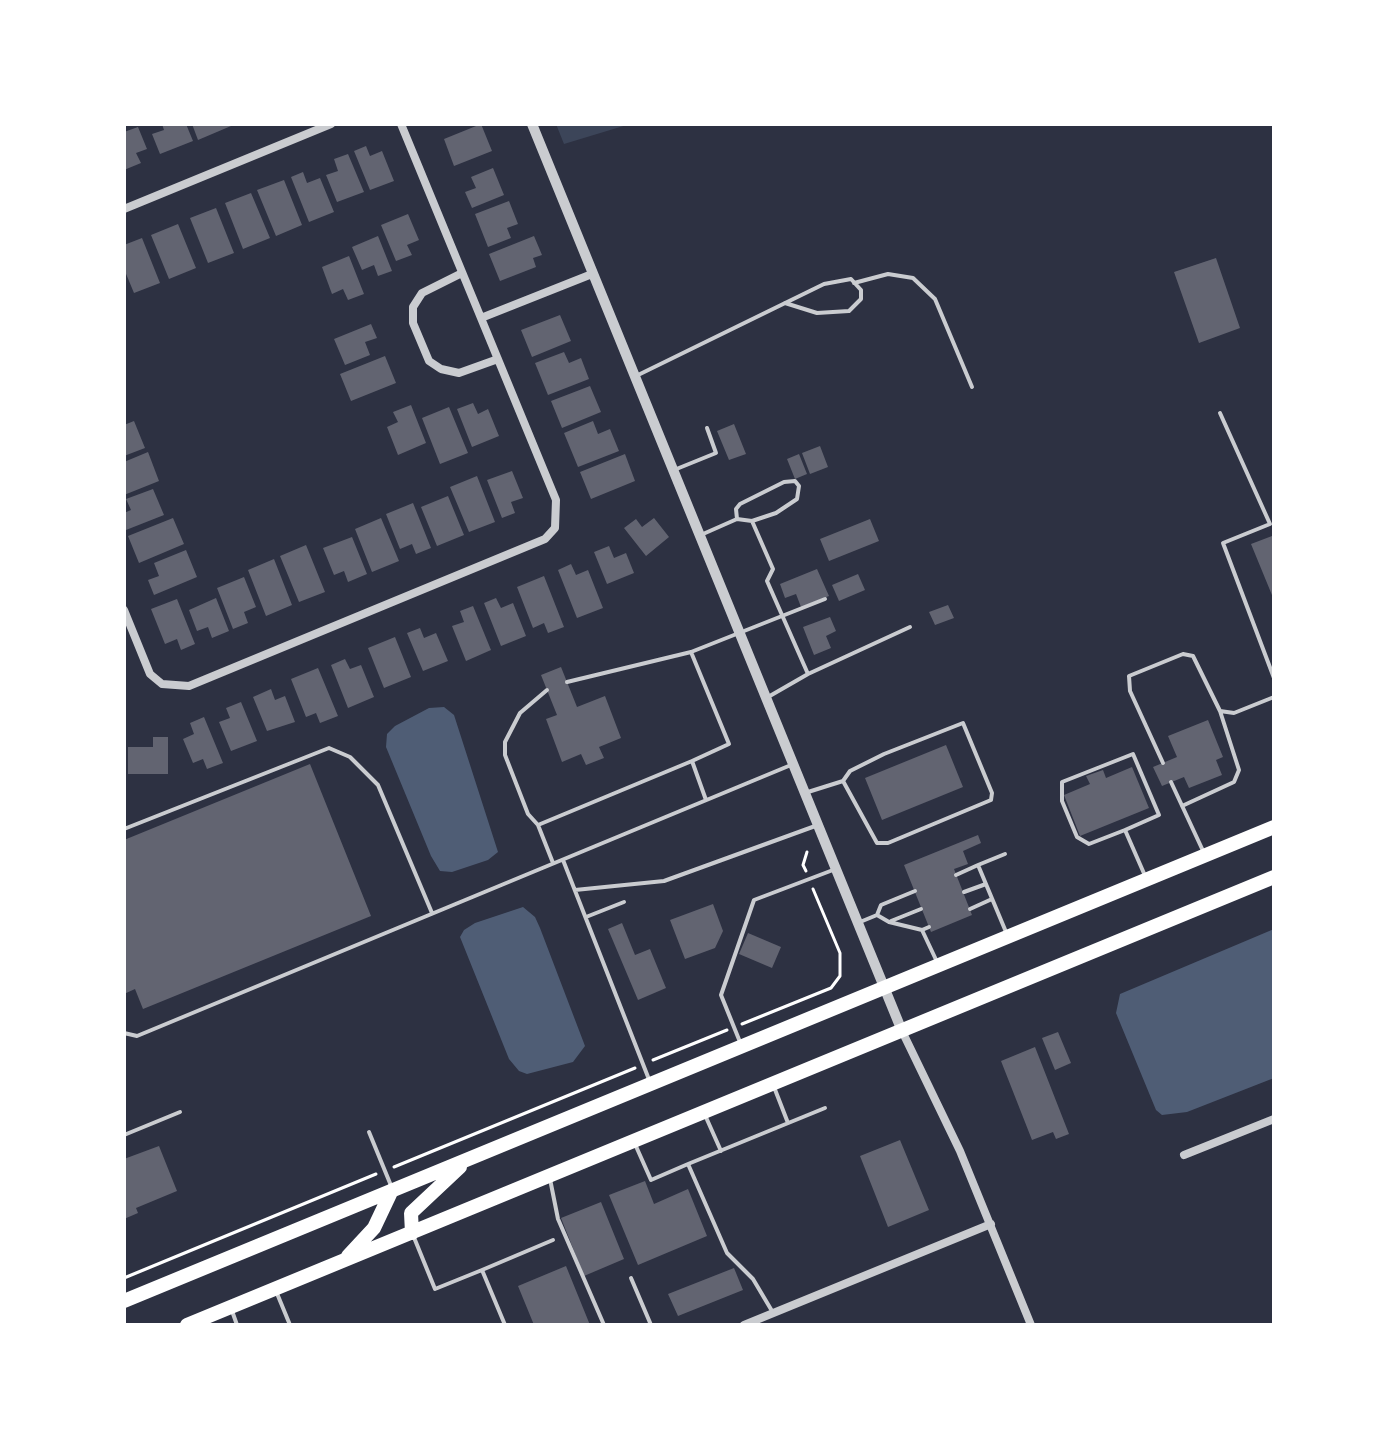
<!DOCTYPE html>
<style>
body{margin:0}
#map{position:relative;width:1398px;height:1449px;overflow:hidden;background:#2d3142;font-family:"PT Sans Narrow",sans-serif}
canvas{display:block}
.frame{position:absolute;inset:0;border:126px solid #fff;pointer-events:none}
</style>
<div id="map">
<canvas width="1398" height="1449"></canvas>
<div class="frame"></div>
</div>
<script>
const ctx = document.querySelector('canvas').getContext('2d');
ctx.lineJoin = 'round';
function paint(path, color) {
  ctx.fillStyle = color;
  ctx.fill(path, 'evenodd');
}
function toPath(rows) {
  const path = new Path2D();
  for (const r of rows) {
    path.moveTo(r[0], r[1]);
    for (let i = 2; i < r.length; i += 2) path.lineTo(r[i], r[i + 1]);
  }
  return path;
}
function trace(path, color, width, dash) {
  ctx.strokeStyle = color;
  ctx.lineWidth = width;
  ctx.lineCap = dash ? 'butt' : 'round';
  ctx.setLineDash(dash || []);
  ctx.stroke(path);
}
paint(toPath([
 [556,124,630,124,564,144]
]), '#3c4559');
paint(toPath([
 [444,707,454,715,498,852,488,860,452,872,440,871,431,856,386,747,387,734,395,726,429,708],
 [523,907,535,917,540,928,585,1046,573,1062,527,1074,519,1071,509,1059,460,937,464,930,475,923],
 [1274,929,1274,1078,1187,1112,1162,1115,1156,1110,1116,1013,1120,994]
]), '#4f5d75');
paint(toPath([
 [162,124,186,124,193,141,160,154,152,134,164,130],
 [192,124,230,124,231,126,198,140],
 [481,124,492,151,454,166,444,139],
 [138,127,147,149,136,153,141,163,124,170,124,132],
 [366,146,370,156,382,151,394,181,370,190,354,151],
 [348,154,364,192,337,202,326,175,338,171,334,159],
 [493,168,504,195,472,208,465,192,476,188,471,177],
 [303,172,307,183,320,178,334,212,309,222,291,177],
 [284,180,302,225,276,236,257,190],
 [251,193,270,238,243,249,225,203],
 [509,201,518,224,507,228,511,238,488,247,475,214],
 [216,208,234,253,208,263,190,218],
 [408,214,419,240,407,245,412,255,396,261,381,225],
 [178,224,196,268,169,279,151,235],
 [378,236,392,271,378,276,374,265,362,270,352,247],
 [534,236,542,255,533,258,536,267,500,281,489,254],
 [142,238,160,283,134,293,124,269,124,245],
 [349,256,364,294,348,300,343,289,332,294,322,267],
 [1216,258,1240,328,1199,343,1174,272],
 [560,315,571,341,532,357,521,330],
 [371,324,377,338,365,342,370,355,345,365,334,339],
 [564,352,569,363,581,358,589,379,548,395,535,363],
 [385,356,396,383,351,401,340,374],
 [590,386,601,412,562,428,551,401],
 [473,403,478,414,488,409,499,436,472,447,457,409],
 [411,405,426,443,398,455,387,427,398,422,393,412],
 [449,407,468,453,440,464,422,418],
 [134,421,145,448,124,456,124,425],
 [593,421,598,434,610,429,619,451,578,467,564,433],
 [734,424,746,454,729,460,717,431],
 [820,446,828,467,810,474,802,453],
 [148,452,159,481,124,495,124,462],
 [625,454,635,481,591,499,580,472],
 [799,454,807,474,795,479,787,459],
 [512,471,523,498,511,502,515,513,502,518,487,480],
 [477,476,495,522,469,532,450,487],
 [153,489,164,515,126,530,124,513,131,510,126,499],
 [448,496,464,535,437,546,421,507],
 [413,503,431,548,416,554,412,544,400,549,386,514],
 [173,518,184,544,139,563,128,536],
 [381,518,399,561,372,572,355,529],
 [654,518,669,537,646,556,624,528,636,519,642,527],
 [870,519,879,541,829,561,820,539],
 [1272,536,1274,540,1274,600,1251,544],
 [352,537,367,574,348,582,344,571,334,575,323,548],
 [306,545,325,592,299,602,280,556],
 [609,546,614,558,626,553,634,573,607,584,594,552],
 [186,550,197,577,154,595,148,580,159,576,154,563],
 [274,559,292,605,266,616,248,570],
 [571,564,576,575,588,570,603,608,577,618,558,570],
 [817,569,829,596,801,607,796,594,785,598,780,584],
 [858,574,865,590,839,601,832,585],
 [544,576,564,627,548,633,544,623,533,628,517,587],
 [244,577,256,607,244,612,248,623,233,629,217,588],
 [216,598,229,631,212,638,208,627,197,631,189,610],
 [496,598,501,608,513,603,526,636,501,646,484,603],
 [177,599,195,644,181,650,177,639,165,644,151,609],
 [948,605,954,618,935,625,929,612],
 [473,606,491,650,466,661,452,626,464,622,460,611],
 [830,617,836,631,826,636,831,648,814,655,803,627],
 [420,628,424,638,436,633,448,661,423,671,407,633],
 [395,637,411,677,384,688,368,648],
 [345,659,350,669,361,665,374,697,348,708,331,665],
 [561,667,577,707,605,696,621,738,599,747,604,758,586,765,581,754,562,762,546,719,557,715,541,675],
 [318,668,338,716,320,723,316,713,306,717,291,679],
 [271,689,275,700,285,696,295,722,267,731,253,697],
 [241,702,257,741,231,751,219,722,230,718,226,708],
 [204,717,223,763,207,769,203,759,193,763,183,739,194,734,190,723],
 [1208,720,1223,757,1216,760,1222,775,1189,788,1184,777,1162,786,1153,767,1177,757,1168,736],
 [153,737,168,737,168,774,128,774,128,747,153,747],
 [946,745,963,787,882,820,865,778],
 [310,764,371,916,143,1009,135,989,124,994,124,840],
 [1132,767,1149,808,1080,836,1064,795,1090,784,1086,776,1103,770,1106,778],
 [978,835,981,843,963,851,968,864,954,869,972,915,931,932,904,865],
 [713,904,723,931,715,948,685,959,670,920],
 [622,923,635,955,650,949,666,988,638,1000,608,929],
 [748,933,781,947,772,968,739,954],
 [1058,1032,1071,1063,1055,1070,1042,1038],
 [1035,1047,1069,1134,1056,1139,1053,1132,1032,1140,1001,1061],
 [900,1140,929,1210,888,1227,860,1156],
 [159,1146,177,1191,136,1208,138,1213,124,1219,124,1159],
 [645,1181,654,1204,688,1189,707,1236,638,1265,609,1195],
 [601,1202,624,1259,584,1276,561,1218],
 [566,1266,590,1325,534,1325,518,1286],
 [734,1268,743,1290,678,1316,668,1294]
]), '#626471');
trace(toPath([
 [806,871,803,865,807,852],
 [742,1024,831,988,840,976,840,953,813,889],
 [653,1060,727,1030],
 [394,1167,635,1068],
 [124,1278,376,1174]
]), '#fff', 3);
trace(toPath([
 [854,283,888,274,913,278,935,299,972,387],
 [636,376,824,284,851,279,861,290,861,299,849,311,817,313,785,303],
 [1220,413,1270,524,1223,543,1274,678],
 [674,470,716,453,707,428],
 [752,521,773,569,767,581,808,674,768,697],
 [703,534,737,519,752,521,776,513,797,499,799,486,795,481,784,482,740,504,736,509,737,519],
 [808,674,910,627],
 [567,682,691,652],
 [1163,763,1130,691,1129,676,1183,654,1193,656,1220,711,1234,713,1274,697],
 [1171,782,1204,853],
 [808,792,843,781,877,843,888,843,991,800,992,793,963,723,884,754,850,771,843,781],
 [706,800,692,761,729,744,691,652,825,599],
 [1182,806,1234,782,1239,770,1220,711],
 [538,825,528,814,505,755,505,742,520,713,547,690],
 [124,829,329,748,350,757,378,785,432,913],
 [1125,830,1089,844,1077,837,1062,801,1062,782,1133,754,1159,815,1125,830,1146,878],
 [563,860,650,1082],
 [553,863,538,825,692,761],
 [978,865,1005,854],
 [956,875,978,865,1006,932],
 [575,890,664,881,818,825],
 [964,892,986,884],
 [970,909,992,899],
 [877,915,881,905,915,891],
 [586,917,624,902],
 [891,921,921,909],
 [860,922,877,915,889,922,922,930,929,927],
 [922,930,938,964],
 [124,1033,137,1036,791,765],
 [740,1042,721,995,754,900,833,870],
 [774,1087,788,1123],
 [705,1115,721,1151],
 [369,1132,392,1188],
 [124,1135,180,1112],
 [635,1144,651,1180,688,1164],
 [550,1179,558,1219,604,1325],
 [413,1235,435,1289,482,1270,505,1325],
 [482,1270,553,1240],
 [631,1278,651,1325],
 [276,1291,290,1325],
 [231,1308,237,1325],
 [772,1311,753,1279,727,1253,688,1164,825,1108]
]), '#caccd0', 4);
trace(toPath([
 [124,209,331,124],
 [462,273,422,293,413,307,413,323,429,361,441,369,459,373,498,359],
 [481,318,592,274],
 [124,610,150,674,162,684,189,686,545,539,555,528,556,500,401,124],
 [902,1031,960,1151,1031,1325],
 [1184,1155,1274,1119],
 [744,1325,991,1224]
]), '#caccd0', 8);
trace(toPath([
 [532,124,902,1031]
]), '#caccd0', 10);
trace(toPath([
 [412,1233,411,1213,460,1167],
 [348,1256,374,1228,392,1190],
 [124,1301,1274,827],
 [187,1325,1274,877]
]), '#fff', 14);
</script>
